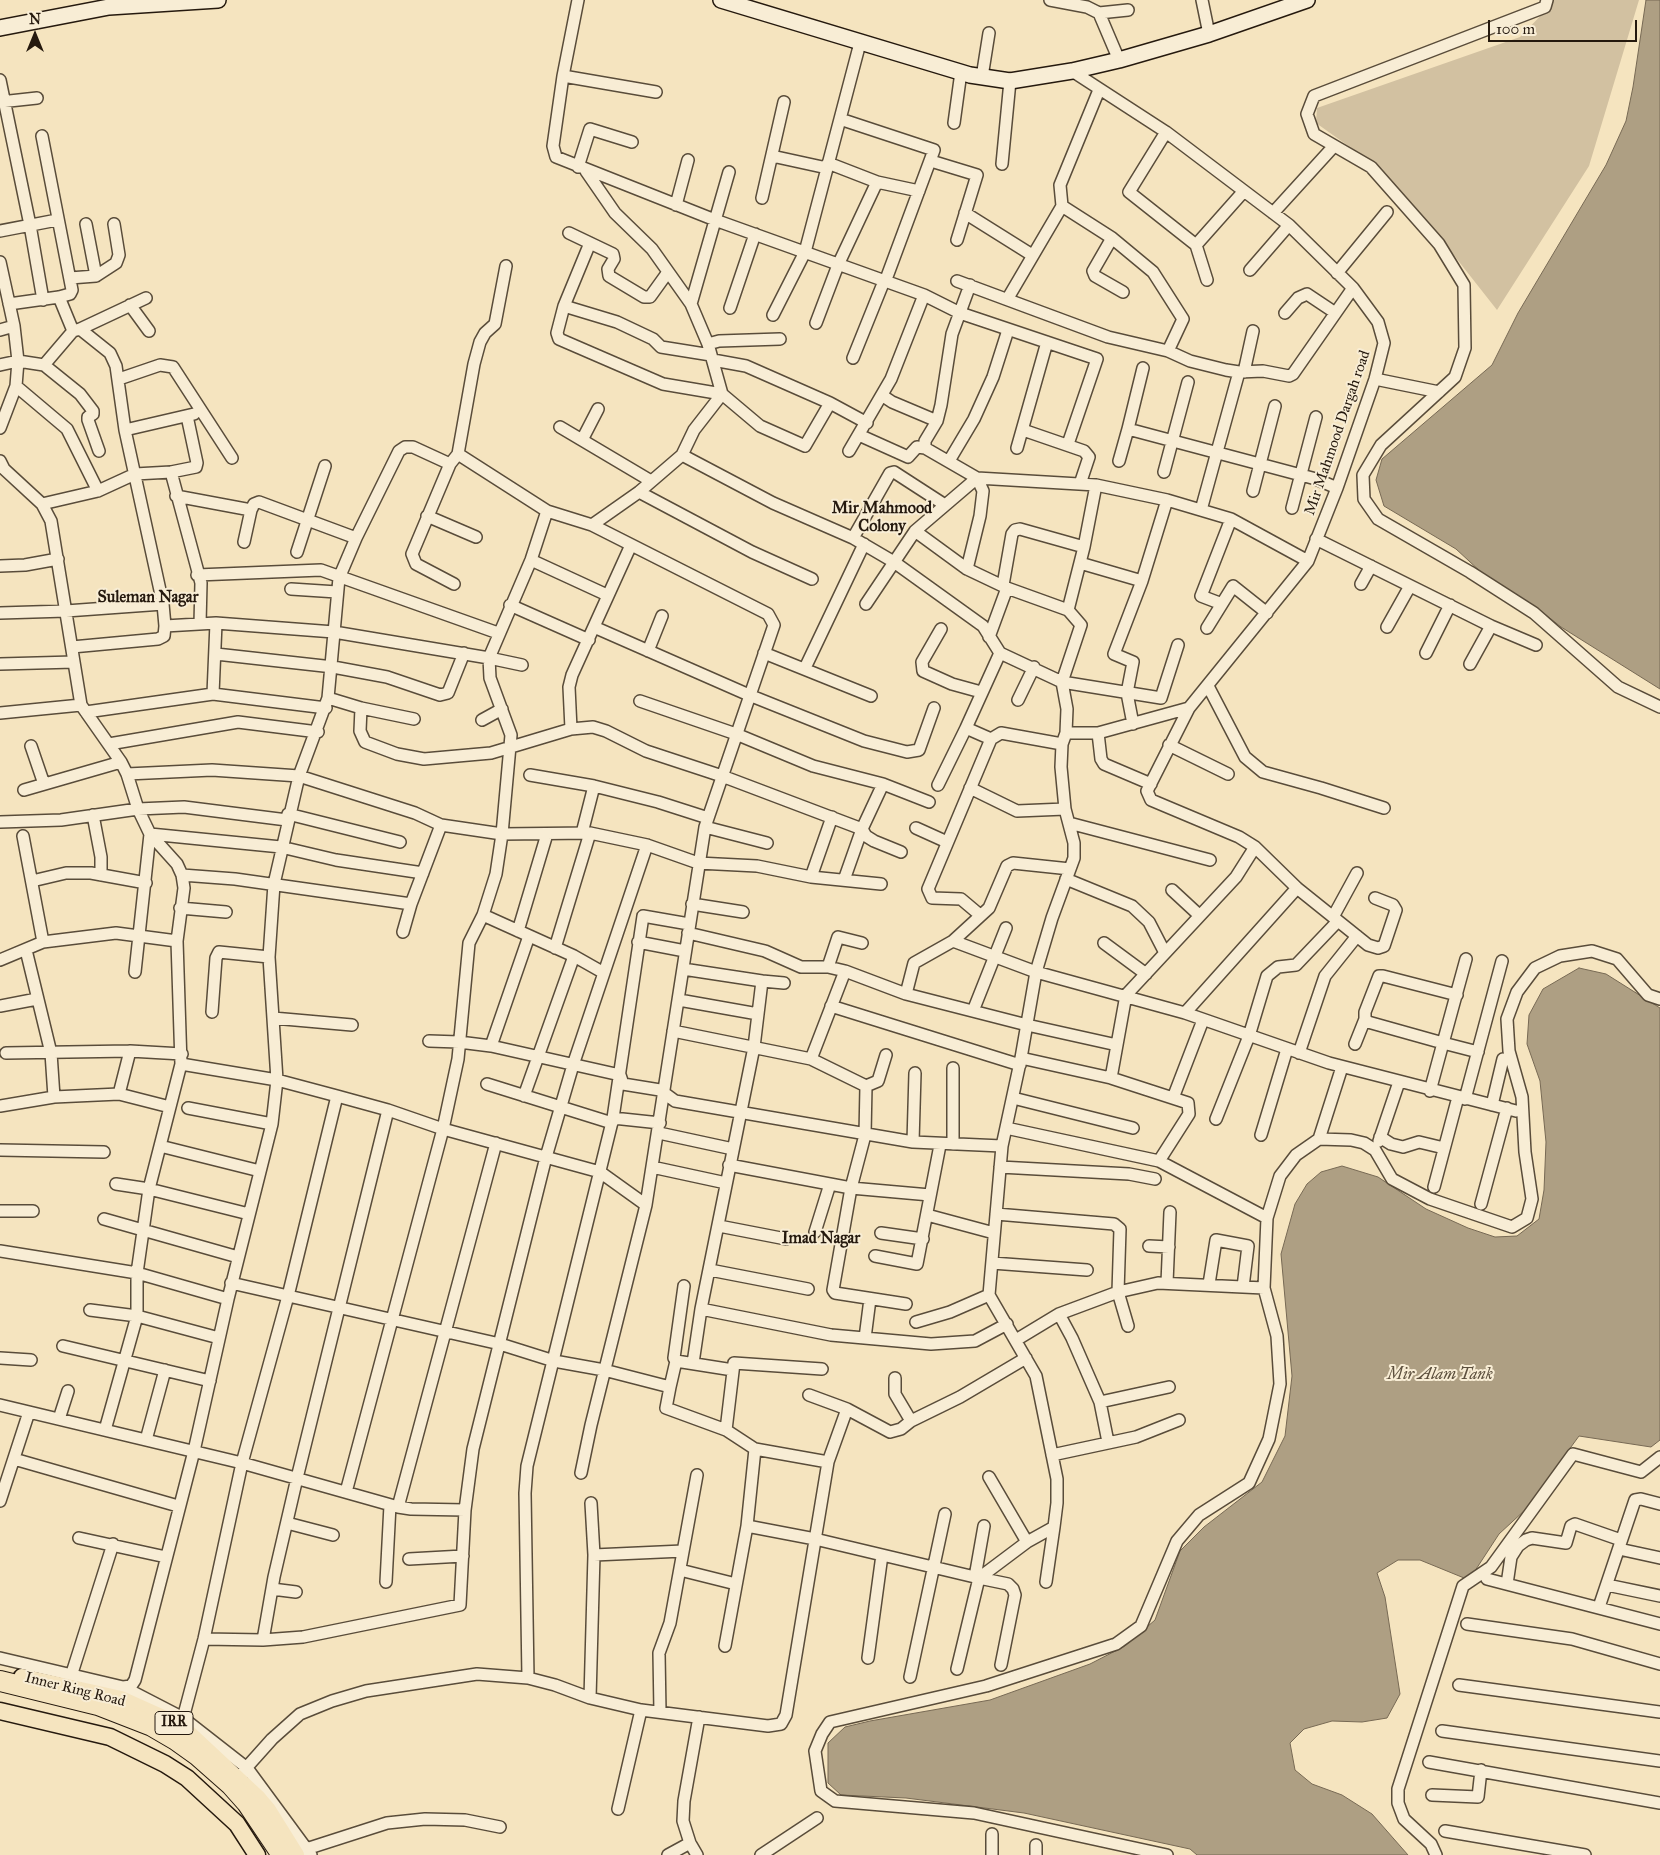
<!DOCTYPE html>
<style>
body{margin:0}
#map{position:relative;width:1660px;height:1855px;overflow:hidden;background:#f5e4bf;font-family:"IM FELL Great Primer",serif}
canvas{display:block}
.north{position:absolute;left:10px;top:10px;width:50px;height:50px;-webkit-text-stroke:4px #f8edd5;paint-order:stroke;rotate:0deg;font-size:14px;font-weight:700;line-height:20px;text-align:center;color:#25190e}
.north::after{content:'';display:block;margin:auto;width:18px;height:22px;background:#25190e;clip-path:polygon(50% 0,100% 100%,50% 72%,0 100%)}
.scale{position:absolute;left:1488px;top:20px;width:149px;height:22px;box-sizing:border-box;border:2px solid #25190e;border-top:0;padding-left:6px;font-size:15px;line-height:18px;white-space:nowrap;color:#25190e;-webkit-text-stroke:4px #f8edd5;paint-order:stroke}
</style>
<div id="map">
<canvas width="1660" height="1855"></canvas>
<div class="north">N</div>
<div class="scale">100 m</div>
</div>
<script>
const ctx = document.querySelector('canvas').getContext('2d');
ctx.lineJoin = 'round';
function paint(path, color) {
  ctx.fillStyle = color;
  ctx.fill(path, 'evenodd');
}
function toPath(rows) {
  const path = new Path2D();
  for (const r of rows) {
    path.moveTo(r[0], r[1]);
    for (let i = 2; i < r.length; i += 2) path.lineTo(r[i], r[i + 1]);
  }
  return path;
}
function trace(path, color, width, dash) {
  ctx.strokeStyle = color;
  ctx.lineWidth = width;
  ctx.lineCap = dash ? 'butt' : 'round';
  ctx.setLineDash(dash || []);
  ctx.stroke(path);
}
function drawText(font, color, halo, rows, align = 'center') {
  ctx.font = font + ' "IM FELL Great Primer",serif';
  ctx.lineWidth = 4;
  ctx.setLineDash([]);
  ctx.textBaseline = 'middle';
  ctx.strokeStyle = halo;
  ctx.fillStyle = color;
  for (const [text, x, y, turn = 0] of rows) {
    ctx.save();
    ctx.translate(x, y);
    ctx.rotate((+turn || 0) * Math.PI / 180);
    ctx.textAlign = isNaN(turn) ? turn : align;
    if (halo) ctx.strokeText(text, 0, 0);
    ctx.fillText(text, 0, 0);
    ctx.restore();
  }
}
paint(toPath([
 [1551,0,1639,0,1589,166,1497,310,1423,216,1378,167,1316,123,1317,108,1520,37,1549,7]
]), '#d2c1a1');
const water = toPath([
 [1646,0,1660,0,1660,689,1561,627,1536,607,1482,573,1456,549,1384,506,1376,480,1382,459,1492,365,1518,313,1606,165,1626,121,1633,87,1646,0],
 [1579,968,1606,974,1660,1008,1660,1440,1651,1447,1579,1436,1525,1510,1499,1534,1469,1580,1420,1560,1398,1560,1377,1573,1385,1597,1400,1694,1387,1718,1362,1722,1332,1721,1304,1729,1290,1743,1295,1770,1312,1784,1342,1795,1372,1814,1408,1855,1197,1855,1190,1849,1024,1813,906,1798,841,1795,828,1783,828,1743,845,1727,870,1721,990,1700,1090,1664,1125,1646,1155,1620,1180,1551,1204,1527,1262,1482,1285,1436,1292,1376,1281,1254,1295,1204,1307,1184,1321,1172,1342,1166,1378,1177,1426,1209,1468,1228,1495,1237,1517,1236,1539,1219,1544,1190,1546,1142,1540,1081,1527,1044,1529,1015,1543,989,1579,968]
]);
paint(water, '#ae9f83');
trace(water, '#776954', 1);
const minor = toPath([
 [578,0,563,76,553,146,556,157,715,220,924,295,960,313,1097,359,1068,444],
 [1050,0,1087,7,1099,13,1119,60],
 [1202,0,1209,34],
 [1547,0,1545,7,1314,96,1307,114,1314,134,1371,167,1439,244,1464,285,1465,348,1455,377,1381,445,1363,475,1364,499,1378,519,1470,572,1534,613,1618,687,1660,707],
 [1099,13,1128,10],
 [1072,71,1166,132,1289,225,1353,288,1378,322,1384,343,1375,379,1337,488,1308,561,1189,708,1147,791,1151,800,1239,837,1255,847,1297,888,1368,945,1378,948,1384,946,1396,910,1393,905,1375,898],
 [563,76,656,92],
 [982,77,989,33],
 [0,80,30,225,43,300],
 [0,102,37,98],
 [840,119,934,150,885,282],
 [954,123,961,72],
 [1166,132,1129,192,1196,245,1207,280],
 [772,156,827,168],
 [931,161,977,175,957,240],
 [828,163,877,182,919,191],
 [1002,164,1010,81],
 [578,167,590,129,632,142],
 [586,171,615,213,652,249,691,304,708,344,722,394,694,430,682,455,639,492,592,525],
 [762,198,784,102],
 [676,205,688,160],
 [1062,206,1112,238,1153,272,1183,319,1168,351],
 [965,213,1032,255],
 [1273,213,1334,146],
 [86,224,96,276],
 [0,231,57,220],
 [569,233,613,254,614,259,608,269,609,276,644,297,650,297,668,272],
 [1112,238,1093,271,1095,276,1123,292],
 [590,243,564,306,557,333,559,339,663,384,722,394,760,426,805,446,830,403,867,423],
 [1196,245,1244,191],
 [0,262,14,326,18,361,16,386,0,428],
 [1250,270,1289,225],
 [1337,273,1387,212],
 [70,278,96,276,116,263,119,255,114,224],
 [957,281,1108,337,1168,351,1190,361,1226,370,1239,372,1263,371,1289,376,1293,374,1353,288],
 [970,285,952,334,941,405,937,421,925,441,925,448,977,478,983,491,980,516,967,569,1007,588,989,637],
 [59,297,73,331,80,329,110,353,116,366,125,430,163,604,165,626,164,636,158,639,72,647],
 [1008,298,1062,206,1060,185,1099,90],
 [9,304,59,297,70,294,72,290,42,136],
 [691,304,729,172],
 [130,305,149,331],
 [564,306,617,322,653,339,661,347,711,355],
 [730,308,755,234],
 [1285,313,1298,298,1307,294,1334,312],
 [773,315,805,252,860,43],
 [816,323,838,265,877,182],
 [80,329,146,298],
 [0,330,14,326],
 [708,344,719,341,780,339],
 [853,358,884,281],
 [713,360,746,366,830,403],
 [0,365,18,361,44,365,73,331],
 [44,365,80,394,93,411,93,414,88,417,88,420,99,451],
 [1143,368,1128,429,1316,479,1337,488],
 [1244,372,1253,331],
 [119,379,160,365,173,367,232,458],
 [1375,379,1439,392],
 [16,386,67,429,98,491],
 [883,396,892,402,937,421],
 [560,427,651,481],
 [125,430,194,414],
 [1023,430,1084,451,1089,457,1080,484],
 [859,435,908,457,917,447,925,448],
 [582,440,598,409],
 [1017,448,1047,342],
 [849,451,891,379,924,295],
 [458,454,547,511,592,525,768,614,774,625,705,827,646,1205,591,1425,581,1473],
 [682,455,773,503,853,538,894,562,983,626,1000,653],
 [0,461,4,469,42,504,51,521,81,705,121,762,127,774,138,809,150,834,177,864,182,875,184,888,177,941,181,1064,149,1189,137,1273,137,1316,105,1430],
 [949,461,974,419,993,377,1008,330],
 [1119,461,1128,429],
 [171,472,201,583,200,624],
 [1164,472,1188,382],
 [1253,491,1275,406],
 [639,492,752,552,812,579],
 [176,496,251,510,254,504,259,502,356,538],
 [42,504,98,491,135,474,171,472,196,467,197,463,187,416],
 [1292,508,1316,417],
 [1201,510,1239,372],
 [427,516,476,537],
 [915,531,967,569],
 [853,538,890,473,894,472,945,505],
 [1316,539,1491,626,1536,645],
 [244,542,251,510],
 [297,552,325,466],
 [531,560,607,595],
 [1080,563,1142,581],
 [0,566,25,565,58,559],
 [197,575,321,570,498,633],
 [454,584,416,564,412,554,450,464,458,454,474,364,480,342,485,333,495,324,506,266],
 [1361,584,1371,566],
 [1003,585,1012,534,1015,530,1020,529,1084,547],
 [1007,588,1068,610,1081,625,1062,682,1067,709,1066,733],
 [291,589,337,592],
 [866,604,915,531,977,478,1096,485,1167,500,1231,519,1308,561],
 [1222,604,1201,596,1231,519],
 [510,605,589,640],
 [1068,610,1084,547,1096,485],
 [0,613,66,611,163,604],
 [165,626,216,623,334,632,489,658,522,665],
 [594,627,749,695,864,741,907,752,919,750,934,708],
 [1387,627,1410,586],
 [1207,628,1233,586,1267,613],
 [941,629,922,662,923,671,952,684,981,692],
 [648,651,662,616],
 [764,653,871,696],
 [1426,653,1450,605],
 [216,654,333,667,387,677,440,695,448,693,464,653],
 [0,664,74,662],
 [1470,664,1491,626],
 [805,668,864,544],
 [1208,686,1245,757,1263,772,1321,788,1384,808],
 [213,694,216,623],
 [328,698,361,708,414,719],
 [1018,700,1034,667],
 [640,701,736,734,813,766,883,784,929,802],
 [361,708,360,731,365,742,397,754,424,759,491,753,571,729,593,727,606,731,646,751,722,776,862,829,844,880],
 [86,712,213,694,326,708],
 [0,713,81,705],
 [482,720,502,709],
 [1133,724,1127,693,1133,662,1114,654,1142,581,1167,500],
 [571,729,569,687,572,675,631,545],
 [1098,733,1101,759,1104,764,1151,784],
 [991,739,966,728,1000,653,1062,682,1161,698,1178,645],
 [109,744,238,722,318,732],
 [1169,745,1228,774],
 [31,746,44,784],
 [127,774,212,770,299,776,415,813,441,825,502,834,590,833,647,845,698,863,757,866,811,877,881,884],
 [530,775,594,786,658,802,708,818],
 [883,784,862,829,866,836,874,841,901,852],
 [938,785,966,728],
 [970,788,1017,811,1065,809],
 [24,790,121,762],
 [288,814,400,842],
 [93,815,101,857,101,875],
 [0,822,61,820,138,809,184,807,287,820],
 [1069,823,1210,860],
 [705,827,767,843],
 [916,828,947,842],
 [582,833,594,786],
 [23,836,43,942],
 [182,875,235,879,411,904,441,825],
 [811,877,832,817],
 [1066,879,1132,906,1149,922,1165,953],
 [32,881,66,873,91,873,146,883],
 [1172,890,1199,915],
 [692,904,743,912],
 [180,908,226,912],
 [483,915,574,956,604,973],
 [980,915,961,899,932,898,928,889,991,739,1001,733,1062,744],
 [1333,917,1357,873],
 [518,931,547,834],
 [403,932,411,904],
 [688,933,765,951,801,967,828,967,845,971,906,994,1027,1025,1117,1045],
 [953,941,1036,972,1185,1013,1329,1063,1516,1111],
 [638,942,685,951],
 [1104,943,1146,974],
 [555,948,590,833],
 [26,950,51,1053,54,1097],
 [1466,959,1443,1043,1478,1052],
 [0,960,43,942,116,933,177,941],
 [828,967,838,937,862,943],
 [683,969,762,981,754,1047,701,1309,693,1363],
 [135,972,150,834,281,847,336,860,423,873],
 [762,981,784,983],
 [906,994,914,963,953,941,989,908,1007,866,1013,863,1070,869],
 [679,1000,758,1014],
 [0,1006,37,999],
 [831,1006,1020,1065],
 [973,1011,1006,928],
 [212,1012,216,958,219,952,269,957],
 [1185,1013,1297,888],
 [273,1018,352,1025],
 [673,1031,811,1059,866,1086,865,1135,851,1188,833,1290,835,1293,906,1304],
 [429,1041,459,1042,491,1046,620,1075,623,1084,660,1090,675,1101,913,1142,1002,1146],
 [1355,1044,1365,1019],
 [491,1046,529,936],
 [6,1053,130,1051],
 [1299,1053,1325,976,1357,936],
 [1021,1058,1111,1078,1188,1103,1189,1114,1159,1161],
 [811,1059,845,971],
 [181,1064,277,1080,337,1096,388,1110,443,1129,600,1172,646,1205],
 [1111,1078,1126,995,1236,877,1255,847],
 [487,1084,612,1123],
 [866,1086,878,1081,886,1055],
 [1430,1091,1443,1043,1368,1022,1365,1019,1365,1012,1379,976,1383,976,1457,995],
 [119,1094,130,1051,182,1054],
 [524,1096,574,956],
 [1013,1098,1133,1128],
 [1173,1098,1203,1020],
 [1465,1099,1502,961],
 [1492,1105,1503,1059],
 [0,1106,54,1097,119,1094,170,1107],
 [188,1108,272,1124],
 [613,1118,660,1123],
 [1216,1119,1249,1036,1267,976,1278,967,1296,965,1338,921],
 [1006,1128,1159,1161,1267,1218],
 [659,1133,733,1149],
 [1261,1135,1287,1049],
 [1380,1137,1391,1144,1403,1147,1419,1142,1444,1148],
 [1319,1139,1342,1067],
 [1379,1141,1399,1082],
 [913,1142,915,1073],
 [953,1144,953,1068],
 [160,1146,260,1171],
 [0,1150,104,1152],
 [729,1165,851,1188,930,1195],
 [652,1167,726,1183],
 [1000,1167,1129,1174,1155,1179],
 [116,1184,149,1189,249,1214],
 [1434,1187,1458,1097],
 [1481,1204,1507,1108],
 [0,1211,33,1211],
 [996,1214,1114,1224,1120,1229,1118,1292,1128,1326],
 [927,1215,994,1233],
 [104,1219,238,1257],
 [719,1226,786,1239],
 [815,1232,830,1184],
 [881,1233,923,1239],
 [1149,1246,1169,1247],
 [0,1251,137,1273,228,1299],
 [875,1256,917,1264,940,1145],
 [992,1263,1087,1270],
 [710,1270,808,1289],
 [231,1283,500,1344,554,1361,604,1370,670,1387,666,1408,726,1430,755,1449,747,1526,815,1539,979,1578,1027,1542,1054,1527,1057,1503,1057,1479,1036,1376,989,1295,1002,1146,1021,1058,1036,972,1052,918,1074,858,1074,843,1065,809,1061,767,1062,744,1066,733,1098,733,1189,708],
 [1167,1283,1170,1212],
 [1209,1284,1216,1240,1248,1246,1243,1287],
 [701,1309,831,1335,931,1344,975,1341,1007,1324],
 [90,1310,137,1316,219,1338],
 [1059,1314,1072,1338,1100,1402,1108,1442],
 [916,1322,950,1312,989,1295],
 [865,1338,870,1299],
 [1016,1340,1059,1314,1118,1292,1158,1283,1264,1288],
 [63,1346,210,1381],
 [0,1358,31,1360],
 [676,1361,674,1358,684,1286],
 [895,1378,895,1394,911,1421],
 [670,1387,676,1361,733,1370],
 [809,1395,847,1409,890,1432,901,1429,911,1421,960,1397,1026,1358],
 [1100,1402,1169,1387],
 [0,1405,242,1463,398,1507,411,1509,465,1510],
 [59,1419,68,1391],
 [726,1430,734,1363,822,1369],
 [146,1440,165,1370],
 [755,1449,828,1462],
 [1052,1455,1136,1437,1179,1420],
 [14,1459,178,1506],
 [989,1477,1027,1542],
 [346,1492,443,1129,458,1059,469,943,483,915,496,874,502,834,511,735,490,678,489,658,531,560,547,511],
 [0,1501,29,1412],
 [398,1507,496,1143],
 [287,1523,333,1535],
 [79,1538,166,1557],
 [1619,1549,1660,1558],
 [594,1555,683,1551],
 [409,1559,463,1556],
 [680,1570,736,1584],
 [975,1577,984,1526],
 [1487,1579,1660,1624],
 [386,1582,390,1505],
 [1046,1582,1054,1527],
 [1507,1584,1511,1557,1518,1546,1526,1540,1532,1538,1566,1543,1571,1526,1575,1524,1621,1540],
 [1607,1585,1660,1596],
 [272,1589,296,1592],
 [1599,1607,1635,1500,1641,1499,1660,1504],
 [1467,1624,1572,1639,1660,1664],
 [204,1639,263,1640,303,1637,460,1605,465,1510,473,1449,546,1157,573,1065,647,845],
 [263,1640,274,1577,297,1478,388,1110],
 [725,1646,747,1526],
 [0,1658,123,1687,183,1718,247,1768,311,1855],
 [868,1658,882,1555],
 [957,1669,979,1578,1008,1584,1013,1589,1015,1595,1001,1665],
 [72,1673,113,1544],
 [910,1677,945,1514],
 [528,1678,525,1493,527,1466,613,1118,643,916,689,924],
 [1459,1685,1660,1712],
 [123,1687,131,1686,135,1680,194,1451,228,1299,272,1124,277,1080,269,957,274,884,299,776,328,698,339,578,356,538,399,451,405,447,413,447,450,464],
 [590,1698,594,1555,591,1503],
 [660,1712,659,1653,670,1623,697,1475],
 [181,1726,204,1639,242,1463,288,1296,337,1096],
 [1442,1731,1660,1761],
 [1429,1762,1660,1803],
 [238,1777,272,1739,300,1714,332,1701,366,1691,477,1674,528,1678,555,1685,590,1698,641,1710,768,1726,781,1724,786,1715,828,1462,847,1409],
 [1432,1795,1478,1797,1481,1770],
 [618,1809,641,1710],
 [1445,1831,1585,1855],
 [992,1834,992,1855],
 [1036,1845,1036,1855],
 [300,1851,387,1823,425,1819,465,1820,500,1827],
 [668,1855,690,1843],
 [697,1855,690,1843,683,1821,684,1801,699,1717],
 [761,1855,817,1818],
 [1167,1855,974,1813,835,1801,821,1791,815,1751,822,1734,830,1722,986,1686,1116,1644,1141,1626,1177,1541,1199,1515,1249,1483,1269,1439,1280,1384,1277,1336,1264,1288,1267,1218,1280,1176,1296,1155,1319,1139,1351,1140,1364,1143,1375,1150,1392,1179,1430,1199,1512,1227,1527,1218,1532,1199,1525,1152,1522,1097,1509,1051,1507,1019,1517,992,1535,968,1560,956,1592,951,1617,959,1648,995,1660,999],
 [1436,1855,1431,1844,1404,1819,1398,1803,1398,1789,1463,1586,1491,1567,1573,1454,1641,1472,1660,1457]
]);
const secondary = toPath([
 [721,0,970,75,1010,81,1072,71,1119,60,1209,34,1307,0],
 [0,28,109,7,218,0]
]);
const primary = toPath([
 [22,1677,121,1699,181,1726,257,1797,268,1810,296,1855],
 [0,1711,110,1737,165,1764,187,1778,237,1824,257,1855]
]);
const motorway = toPath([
 [0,1681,98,1705,152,1726,176,1740,197,1755,231,1785,247,1803,282,1855]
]);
trace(minor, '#594c3a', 14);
trace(secondary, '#25190e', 18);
trace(primary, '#25190e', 19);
trace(motorway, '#25190e', 22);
trace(minor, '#f8edd5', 11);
trace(secondary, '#f8edd5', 15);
trace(primary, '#f5e4bf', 16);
trace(motorway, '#f5e4bf', 20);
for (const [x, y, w] of [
 [174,1723,38]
]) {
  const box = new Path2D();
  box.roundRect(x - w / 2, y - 11.5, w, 23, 4);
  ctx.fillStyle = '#f8edd5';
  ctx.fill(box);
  trace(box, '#25190e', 1);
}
drawText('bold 14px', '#25190e', null, [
 ["IRR",174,1723]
]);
drawText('15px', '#25190e', '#f8edd5', [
 ["Mir Mahmood Dargah road",1338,433,-71],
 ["Inner Ring Road",75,1690,14]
]);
drawText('bold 16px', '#25190e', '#f8edd5', [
 ["Mir Mahmood",882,509],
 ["Colony",882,527],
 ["Suleman Nagar",148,598],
 ["Imad Nagar",821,1239]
]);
drawText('italic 16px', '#5c4f3d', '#f8edd5', [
 ["Mir Alam Tank",1440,1375]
]);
</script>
